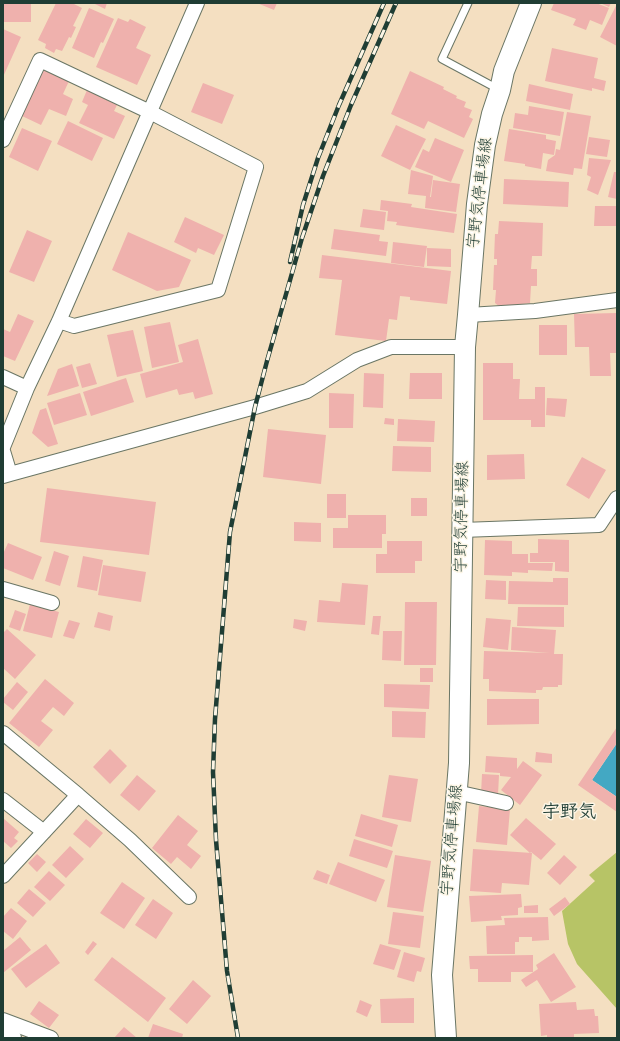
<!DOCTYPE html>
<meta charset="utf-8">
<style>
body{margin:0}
#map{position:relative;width:620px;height:1041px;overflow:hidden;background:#f4dfc1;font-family:Caveat,sans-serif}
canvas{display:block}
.frame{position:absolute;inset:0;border:4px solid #1f3d34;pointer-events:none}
</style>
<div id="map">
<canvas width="620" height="1041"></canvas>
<div class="frame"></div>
</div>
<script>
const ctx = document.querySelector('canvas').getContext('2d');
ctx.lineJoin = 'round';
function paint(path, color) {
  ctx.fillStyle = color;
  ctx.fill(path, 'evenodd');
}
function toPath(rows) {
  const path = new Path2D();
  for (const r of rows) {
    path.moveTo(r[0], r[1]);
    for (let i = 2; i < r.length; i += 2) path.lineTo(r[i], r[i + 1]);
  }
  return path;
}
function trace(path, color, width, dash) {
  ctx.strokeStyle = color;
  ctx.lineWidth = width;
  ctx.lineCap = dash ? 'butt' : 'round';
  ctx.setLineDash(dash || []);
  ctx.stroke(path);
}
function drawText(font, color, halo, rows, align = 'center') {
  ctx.font = font + ' Caveat,"Klee One",sans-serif';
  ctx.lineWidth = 3;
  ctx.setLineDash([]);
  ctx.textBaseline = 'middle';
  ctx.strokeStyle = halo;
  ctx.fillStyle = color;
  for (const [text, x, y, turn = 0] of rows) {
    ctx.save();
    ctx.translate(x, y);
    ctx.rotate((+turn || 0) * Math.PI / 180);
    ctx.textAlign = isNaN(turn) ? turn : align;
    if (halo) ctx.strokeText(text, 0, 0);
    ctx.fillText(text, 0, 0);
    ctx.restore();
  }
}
paint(toPath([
 [617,852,617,1009,577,964,568,944,562,911,595,881,589,875]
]), '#b7c466');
paint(toPath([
 [617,743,617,797,592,780]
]), '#43a8c3');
paint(toPath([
 [3,3,31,3,31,22,3,22],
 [56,3,72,3,82,8,73,26,76,27,71,38,69,37,62,51,56,49,54,53,45,48,46,44,38,40],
 [93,3,107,3,105,9],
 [257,3,277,3,274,10],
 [554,3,596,3,609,8,602,25,590,20,586,30,573,25,576,19,551,10],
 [600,3,611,3,609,7],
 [617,4,617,46,600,37],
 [89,8,114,19,103,43,101,42,94,58,72,48],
 [118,18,128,22,130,19,146,27,136,48,151,55,137,85,96,67],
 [3,29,21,37,3,77],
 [552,48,598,58,594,78,606,81,604,91,592,88,592,91,545,81],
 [43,70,69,81,63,94,73,99,66,116,49,109,41,125,22,116],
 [410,71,444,87,443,89,457,96,456,98,466,102,464,107,472,110,469,117,473,119,464,138,428,121,424,129,391,114],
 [203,83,234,95,222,124,191,112],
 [529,84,573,94,570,110,526,101],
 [87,90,117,105,114,111,125,116,114,139,79,123,88,105,82,102],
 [529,106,564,112,560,136,513,128,515,113,528,115],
 [567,112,591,116,582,169,574,168,573,175,546,171,548,160,555,155,556,149,560,150],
 [68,121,103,138,92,161,57,144],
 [396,125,426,139,410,170,381,156],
 [22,128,52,141,38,171,9,157],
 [509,129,546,135,546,139,556,141,554,155,543,153,541,169,525,166,525,164,504,161],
 [589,137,610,140,607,157,586,154],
 [435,138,464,150,451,182,415,167,423,149,429,152],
 [589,158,611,160,598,195,587,190,591,177,587,175],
 [411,170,433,176,430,197,431,197,433,180,460,184,456,212,425,208,426,196,408,194],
 [614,172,617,172,617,199,608,197],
 [504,179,569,182,568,207,503,204],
 [381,200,412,204,411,207,457,214,454,233,396,225,397,222,387,221,388,211,380,210],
 [595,206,617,206,617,226,594,226],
 [363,209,386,212,384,230,360,227],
 [185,217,224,235,214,255,198,248,196,253,174,242],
 [499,221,543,223,542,256,532,256,531,269,537,269,537,286,531,286,530,303,500,307,495,303,496,290,493,290,494,265,497,265,497,259,494,259,495,234,498,234],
 [334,229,380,235,379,241,388,242,386,256,331,249],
 [27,230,52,241,34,282,9,272],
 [128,232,191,260,179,287,157,291,112,270],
 [393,242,427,246,424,267,391,263],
 [427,248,451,249,451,267,427,266],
 [322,255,451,271,447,304,410,300,410,297,400,296,397,320,389,319,386,341,335,335,342,280,319,278],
 [617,313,617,353,610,353,611,376,590,376,589,347,575,347,574,314],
 [18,314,34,321,15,361,3,356,3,329,10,332],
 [170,322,179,362,152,368,144,327],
 [539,325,567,325,567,355,539,355],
 [133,330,143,371,117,377,107,335],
 [198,339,213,394,195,399,193,392,179,395,177,389,146,398,140,374,183,362,178,345],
 [90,363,97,384,82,388,76,367],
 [483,363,513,363,513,379,520,379,519,399,535,399,535,387,545,387,545,427,531,427,531,420,483,420],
 [72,364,79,386,47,396,58,369],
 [364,373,384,374,383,408,363,407],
 [410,373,442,373,442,399,409,399],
 [126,378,134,402,91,416,83,392],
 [80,393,87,415,54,425,47,403],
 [329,393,354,394,353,428,329,428],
 [547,398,567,399,565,417,546,415],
 [46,408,58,444,48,447,32,433,40,410],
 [385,418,394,419,394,425,384,424],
 [398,419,435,421,434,442,397,441],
 [268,429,326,435,321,484,263,477],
 [393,446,431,447,431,472,392,471],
 [524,454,525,479,487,480,487,455],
 [582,457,606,470,589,499,566,485],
 [47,488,156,502,149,555,40,542],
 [327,494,346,494,346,518,327,518],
 [411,498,427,498,427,516,411,516],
 [348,515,386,515,386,534,382,534,382,548,333,548,333,528,348,528],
 [294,522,321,523,321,542,294,541],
 [538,539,569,540,569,572,555,571,555,562,530,562,530,553,538,553],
 [485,540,512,541,512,554,528,554,528,563,553,563,552,571,528,570,528,573,512,572,512,576,484,575],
 [387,541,422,541,422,561,415,561,415,573,376,573,376,554,387,554],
 [8,543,42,557,33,580,3,568,3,554],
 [54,551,69,556,60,586,45,581],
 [83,556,103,560,97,591,77,587],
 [103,565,146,572,141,602,98,595],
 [553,578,568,578,568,605,508,604,509,581,553,582],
 [486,580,506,581,506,600,485,599],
 [342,583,368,585,365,625,317,622,319,600,340,602],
 [405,602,437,602,436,665,404,665],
 [30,604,59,612,52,638,23,631],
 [518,607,564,607,564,627,517,626],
 [15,610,26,614,20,631,9,627],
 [98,612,113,616,110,631,94,627],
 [373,616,381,616,379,635,371,634],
 [486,618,511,620,508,650,483,647],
 [294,619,307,621,305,631,293,628],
 [69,620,80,623,74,639,63,636],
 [512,627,556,630,554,654,563,654,562,685,558,685,558,687,543,687,542,690,536,690,536,693,489,691,489,679,483,679,484,651,550,653,511,650],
 [7,629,36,655,15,679,3,668,3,633],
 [383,631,402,631,401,661,382,660],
 [420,668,433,668,433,682,420,682],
 [45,679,74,703,64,716,53,707,41,721,53,730,39,747,9,723],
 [17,682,28,692,13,710,3,702,3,699],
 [384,684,430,685,429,709,384,707],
 [487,699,539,699,539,724,487,725],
 [392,711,426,712,425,738,392,737],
 [617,727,617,743,592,780,617,797,617,812,578,785],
 [110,749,127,766,110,784,93,767],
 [536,752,552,754,552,763,535,762],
 [486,756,517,758,517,769,523,761,542,775,520,805,501,790,511,777,500,776,500,773,485,772],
 [482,774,499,775,498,795,481,794],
 [137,775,156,791,139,811,120,795],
 [389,775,418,779,411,822,382,817],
 [479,806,510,809,507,845,476,842],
 [361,814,398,825,392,847,355,836],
 [178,815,198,831,187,845,201,856,191,869,177,857,171,864,152,848],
 [3,818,19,832,14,838,18,841,11,848,3,841],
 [526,818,556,844,541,860,531,852,530,853,510,835],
 [86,819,103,833,90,848,73,834],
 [354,839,393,851,387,868,349,856],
 [70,846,84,859,66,878,52,865],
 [473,849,532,853,529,885,502,883,501,893,470,891],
 [37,854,46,862,37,872,28,863],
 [395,855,431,861,423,912,387,907],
 [564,855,577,867,560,885,547,873],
 [338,862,385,880,376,902,329,884],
 [317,870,330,875,327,884,313,879],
 [49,871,65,885,50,901,34,887],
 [122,882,145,898,124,929,100,913],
 [29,889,46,903,33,917,17,903],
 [521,894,522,907,518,908,518,915,501,916,502,920,471,922,469,896],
 [565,897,570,904,554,916,549,909],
 [153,899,173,913,156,939,135,925],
 [538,905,538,913,524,913,524,906],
 [11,908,27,921,13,939,3,931,3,917],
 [393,912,424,916,420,948,388,944],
 [548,917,549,940,532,941,532,937,519,937,519,942,515,942,515,954,487,954,486,926,505,925,504,918],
 [20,937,31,950,3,973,3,951],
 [93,941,97,944,88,955,85,952],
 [46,944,60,963,26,988,11,969],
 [380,944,401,950,394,970,373,964],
 [404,952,425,958,421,972,417,971,414,982,397,977],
 [554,953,576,987,551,1002,537,980,526,987,521,980,538,969,536,965],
 [533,955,533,972,511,972,511,982,478,982,478,969,470,969,469,956],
 [112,957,166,998,148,1022,94,980],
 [193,980,211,996,187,1024,169,1009],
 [414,998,414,1023,381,1023,380,999],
 [360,1000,372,1005,367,1017,356,1012],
 [39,1001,59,1015,49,1028,30,1014],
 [576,1002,577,1010,594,1009,595,1016,598,1016,599,1033,574,1034,574,1038,547,1038,547,1035,541,1036,539,1004],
 [153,1024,183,1034,182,1038,148,1038],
 [124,1027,137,1038,114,1038]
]), '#efb1ad');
const lane = toPath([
 [468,3,442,59,498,89]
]);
const street = toPath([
 [3,140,40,60,150,112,256,167,218,290,74,326,59,321],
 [468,315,535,311,617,300],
 [3,377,27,388],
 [3,447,27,388,59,321,197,3],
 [3,451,10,474,3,476],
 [10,474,255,407,307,391,357,360,391,347,465,347],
 [462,530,599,525,617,498],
 [3,589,52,603],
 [3,733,78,795,130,840,189,897],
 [456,792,506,803],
 [3,800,44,832],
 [3,876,78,795],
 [3,1020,51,1038]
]);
const secondary = toPath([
 [3,1026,11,1038],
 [446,1038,442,975,459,763,465,347,468,315,477,204,485,145,492,114,500,90,504,71,531,3]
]);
trace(lane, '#6a7665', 9);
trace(street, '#6a7665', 16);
trace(secondary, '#6a7665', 22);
trace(lane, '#fff', 7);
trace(street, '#fff', 14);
trace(secondary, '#fff', 20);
const rail = toPath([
 [290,262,303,205,318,158,339,105,384,3],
 [238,1038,227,971,216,840,213,772,215,719,230,532,255,407,267,361,302,238,323,176,351,105,396,3]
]);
trace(rail, '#1f3d34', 4.5);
trace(rail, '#fcf5e5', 3, [9]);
drawText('16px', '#1f3d34', '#fcf5e5', [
 ["宇野気停車場線",480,193,-83],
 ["宇野気停車場線",462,517,-89],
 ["宇野気停車場線",452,840,-85]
]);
drawText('bold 18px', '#1f3d34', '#fcf5e5', [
 ["宇野気",569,812]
]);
</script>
